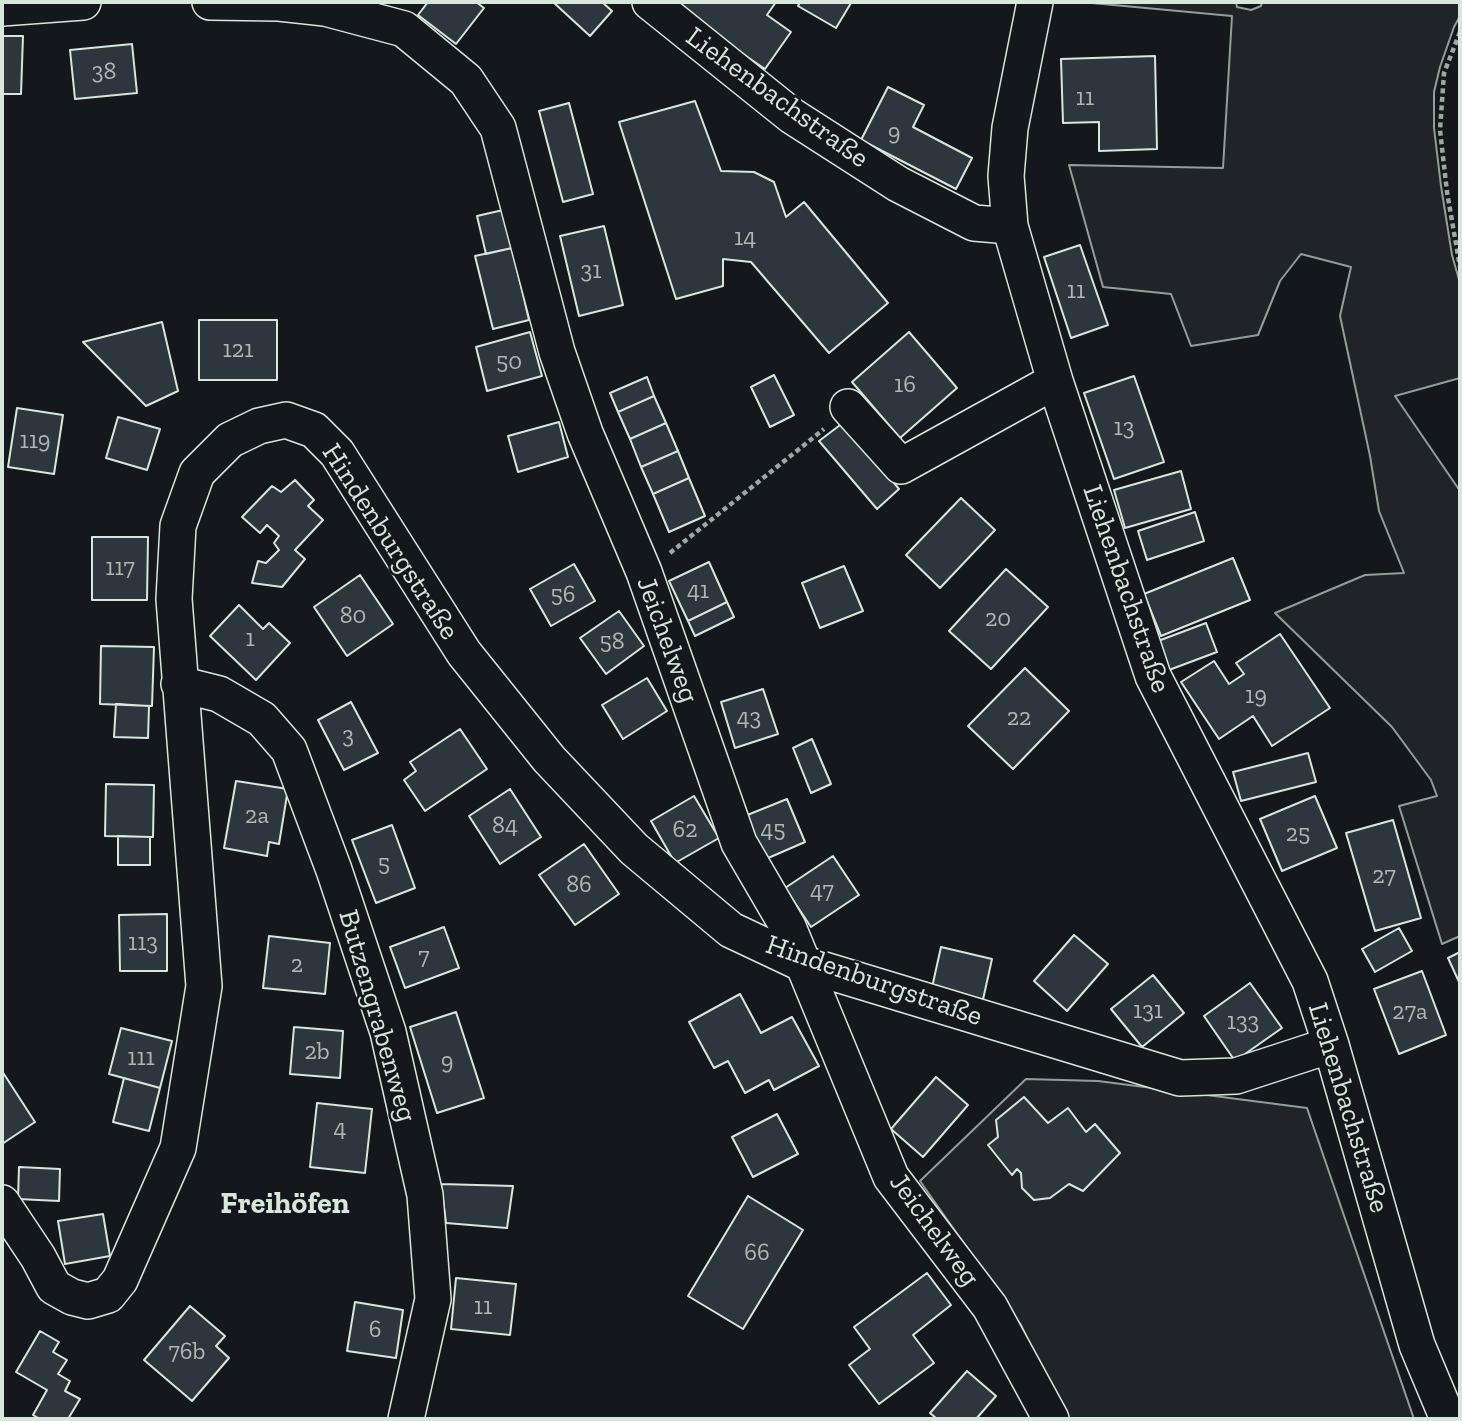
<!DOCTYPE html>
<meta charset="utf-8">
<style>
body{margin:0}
#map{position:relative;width:1462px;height:1421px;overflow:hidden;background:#14181c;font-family:"Zilla Slab",serif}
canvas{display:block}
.frame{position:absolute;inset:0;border:4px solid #d8e6dc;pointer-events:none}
</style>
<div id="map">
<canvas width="1462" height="1421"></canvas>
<div class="frame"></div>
</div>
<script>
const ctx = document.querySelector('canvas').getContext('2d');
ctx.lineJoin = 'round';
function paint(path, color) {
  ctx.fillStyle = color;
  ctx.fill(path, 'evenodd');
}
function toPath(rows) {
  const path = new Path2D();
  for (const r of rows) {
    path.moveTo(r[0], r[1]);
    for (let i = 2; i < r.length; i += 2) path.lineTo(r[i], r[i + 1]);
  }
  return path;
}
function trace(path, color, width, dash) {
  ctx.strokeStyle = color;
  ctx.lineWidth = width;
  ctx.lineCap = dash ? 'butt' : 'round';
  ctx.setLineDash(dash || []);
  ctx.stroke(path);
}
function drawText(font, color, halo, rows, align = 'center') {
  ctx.font = font + ' "Zilla Slab",serif';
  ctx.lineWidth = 5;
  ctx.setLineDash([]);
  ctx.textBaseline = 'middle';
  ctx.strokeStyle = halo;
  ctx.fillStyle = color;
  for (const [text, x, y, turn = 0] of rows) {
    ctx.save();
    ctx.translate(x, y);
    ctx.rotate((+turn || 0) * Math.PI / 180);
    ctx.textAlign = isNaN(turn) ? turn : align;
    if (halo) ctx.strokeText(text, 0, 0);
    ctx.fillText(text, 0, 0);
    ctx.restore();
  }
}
const green = toPath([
 [1081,2,1236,2,1237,7,1251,10,1261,6,1262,2,1460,2,1460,16,1454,27,1440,67,1434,92,1434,128,1441,186,1452,255,1460,283,1460,378,1395,396,1460,491,1460,936,1442,944,1399,806,1437,796,1431,780,1392,727,1275,613,1365,575,1404,573,1379,511,1370,456,1340,316,1351,267,1301,254,1280,281,1258,335,1191,346,1171,294,1103,287,1069,165,1223,168,1232,16,1081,2],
 [1026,1079,1098,1081,1307,1108,1414,1419,1064,1419,1021,1325,920,1181,1026,1079]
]);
paint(green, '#202428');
trace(green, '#939e99', 2);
const building = toPath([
 [428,2,476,2,484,8,456,44,418,15,428,2],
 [553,2,602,2,612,11,590,36,553,2],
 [682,2,776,2,767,15,791,32,765,69,677,9,682,2],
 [800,2,849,2,851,3,836,28,798,6,800,2],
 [2,36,23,36,21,94,2,94,2,36],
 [132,44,137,93,75,99,70,50,132,44],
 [1155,56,1157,149,1099,151,1099,122,1063,123,1061,59,1155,56],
 [888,87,924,105,913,127,972,158,956,189,861,140,888,87],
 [695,101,721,171,754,172,774,182,786,217,804,202,888,303,829,353,751,262,723,259,723,286,676,299,619,122,695,101],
 [569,103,593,194,563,202,539,111,569,103],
 [503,210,512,248,486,254,477,216,503,210],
 [604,226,623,305,579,316,560,236,604,226],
 [1080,245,1108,325,1071,338,1044,257,1080,245],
 [512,248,529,320,493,329,475,256,512,248],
 [199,320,277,320,277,380,199,380,199,320],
 [162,322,178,391,146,406,83,342,162,322],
 [530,332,542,376,487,391,476,347,530,332],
 [909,332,957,388,900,438,852,382,909,332],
 [774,375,794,415,770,427,751,387,774,375],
 [1134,376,1164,462,1114,479,1084,393,1134,376],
 [647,377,654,396,618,412,610,393,647,377],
 [654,396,666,423,630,439,618,412,654,396],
 [17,408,63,415,54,474,8,467,17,408],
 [118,417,160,429,147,470,106,458,118,417],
 [559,422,568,457,518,472,508,436,559,422],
 [844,422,899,489,877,509,819,441,844,422],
 [666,423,678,451,641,467,630,439,666,423],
 [678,451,689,478,653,494,641,467,678,451],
 [1181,471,1191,509,1125,528,1114,490,1181,471],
 [689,478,705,516,669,532,653,494,689,478],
 [295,480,314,500,308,506,323,520,295,550,305,559,282,587,252,583,258,561,266,563,279,550,274,543,279,536,267,525,260,533,242,517,272,486,281,492,295,480],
 [961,498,995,530,940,588,906,555,961,498],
 [1195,512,1204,541,1147,560,1138,531,1195,512],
 [92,537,148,537,147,600,92,600,92,537],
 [1233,558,1250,600,1161,636,1144,594,1233,558],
 [709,562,727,602,688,621,669,581,709,562],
 [574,564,595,601,551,626,530,589,574,564],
 [844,566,863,611,820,628,802,583,844,566],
 [1006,569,1048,607,991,669,949,631,1006,569],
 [360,575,393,624,347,656,314,607,360,575],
 [727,602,734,617,695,636,688,621,727,602],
 [239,605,263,629,269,623,290,643,256,680,210,636,239,605],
 [619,611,644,646,606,674,580,638,619,611],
 [1206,623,1217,652,1169,670,1158,641,1206,623],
 [1280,634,1330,708,1272,746,1253,716,1219,739,1181,682,1214,661,1229,684,1244,674,1236,663,1280,634],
 [101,646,154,647,152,706,100,704,101,646],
 [1025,668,1069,711,1013,769,968,726,1025,668],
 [647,678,667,711,623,739,602,705,647,678],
 [763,689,778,734,735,748,721,702,763,689],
 [351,702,378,753,344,770,318,720,351,702],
 [116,704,149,706,148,738,114,737,116,704],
 [460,729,487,769,425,811,404,780,416,771,410,762,460,729],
 [812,739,831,784,811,793,793,748,812,739],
 [1308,753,1316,782,1241,801,1233,772,1308,753],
 [236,781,288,789,279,844,269,842,267,856,224,848,236,781],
 [106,784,154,785,153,837,105,836,106,784],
 [510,789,541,837,500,864,469,816,510,789],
 [694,796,719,838,675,863,651,821,694,796],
 [1315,796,1337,848,1282,871,1260,819,1315,796],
 [787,799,805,842,759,862,740,818,787,799],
 [1393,820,1421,918,1375,931,1346,833,1393,820],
 [392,825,415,888,376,903,352,840,392,825],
 [118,836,150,837,150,865,118,865,118,836],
 [584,844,619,894,575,925,539,875,584,844],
 [833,856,859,895,811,927,785,888,833,856],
 [167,914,167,971,120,971,119,915,167,914],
 [444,927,459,968,405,988,390,947,444,927],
 [1399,928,1412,951,1375,972,1362,949,1399,928],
 [1074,935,1108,964,1067,1011,1034,981,1074,935],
 [269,936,330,943,325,994,263,988,269,936],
 [941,947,992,959,982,1004,931,992,941,947],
 [1460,952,1460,984,1448,958,1460,952],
 [1422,971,1446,1035,1399,1054,1374,989,1422,971],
 [1153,975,1184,1013,1142,1047,1111,1009,1153,975],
 [1250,983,1282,1028,1235,1061,1204,1016,1250,983],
 [740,994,761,1033,792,1017,819,1066,774,1090,769,1080,745,1093,728,1061,714,1068,689,1022,740,994],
 [456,1012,484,1098,437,1113,410,1027,456,1012],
 [294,1027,343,1031,340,1078,290,1074,294,1027],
 [121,1028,172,1041,160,1088,109,1074,121,1028],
 [2,1071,35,1122,2,1144,2,1071],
 [936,1077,968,1105,923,1157,891,1129,936,1077],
 [124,1078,160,1088,149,1131,113,1122,124,1078],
 [1024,1097,1048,1123,1068,1108,1086,1132,1095,1124,1120,1153,1083,1191,1069,1184,1050,1198,1034,1200,1022,1188,1021,1173,1017,1169,1012,1175,988,1145,998,1137,996,1120,1024,1097],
 [317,1103,372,1109,365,1173,310,1167,317,1103],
 [777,1114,798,1154,753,1177,732,1137,777,1114],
 [19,1167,60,1169,59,1201,18,1199,19,1167],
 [441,1184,513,1186,507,1228,446,1223,441,1184],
 [748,1196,803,1230,743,1329,688,1296,748,1196],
 [103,1214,110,1256,65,1264,58,1221,103,1214],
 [927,1273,951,1305,913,1335,934,1363,879,1404,849,1365,870,1349,854,1327,927,1273],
 [456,1278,516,1284,510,1335,451,1329,456,1278],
 [355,1302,403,1310,396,1358,347,1351,355,1302],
 [190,1306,225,1336,216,1346,229,1358,192,1401,144,1360,190,1306],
 [40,1331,59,1342,53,1352,67,1360,58,1374,70,1381,65,1391,80,1399,68,1419,40,1419,33,1415,47,1390,16,1372,40,1331],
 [967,1371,996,1396,976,1419,937,1419,930,1413,967,1371]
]);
paint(building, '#2c363c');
trace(building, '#d8e6dc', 2);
const minor = toPath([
 [210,2,279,3,325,8,404,29,466,80,498,128,557,352,585,433,644,572,739,843,788,927,891,1177,990,1307,1051,1419],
 [650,2,792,116,898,184,974,223,1010,226],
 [1035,2,1010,128,1006,176,1010,226,1055,381,1153,676,1310,981,1331,1045,1417,1345,1448,1419],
 [2,8,83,2],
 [848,407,901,466,1055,381],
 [179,684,219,694,262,719,289,750,334,870,388,1032,425,1195,433,1299,406,1419],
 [2,1203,38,1257,54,1287,72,1297,88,1301,108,1295,120,1280,178,1148,204,986,174,599,178,526,197,473,230,440,259,426,286,420,314,430,337,453,464,653,549,759,634,849,731,930,801,963,1180,1078,1236,1076,1331,1045]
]);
trace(minor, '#d8e6dc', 38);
trace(toPath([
 [1460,32,1444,73,1440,130,1447,192,1460,267],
 [670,553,824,429]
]), '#9da8a2', 4.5, [5, 3.5]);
trace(minor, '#14181c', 35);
drawText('24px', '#adbab4', null, [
 ["38",104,72],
 ["11",1085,98],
 ["9",894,133],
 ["14",745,238],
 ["31",591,271],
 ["11",1076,291],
 ["121",238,350],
 ["50",509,362],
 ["16",905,385],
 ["13",1124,428],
 ["119",35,441],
 ["117",120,568],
 ["41",698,591],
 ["56",563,595],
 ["80",353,616],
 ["20",998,619],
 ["1",250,639],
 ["58",612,642],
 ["19",1256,696],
 ["43",749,718],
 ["22",1019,718],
 ["3",348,736],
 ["2a",257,816],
 ["84",505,826],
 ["62",685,830],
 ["45",773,830],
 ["25",1298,834],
 ["5",384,864],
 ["27",1384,876],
 ["86",579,885],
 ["47",822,891],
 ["113",143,943],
 ["7",424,957],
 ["2",297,965],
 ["131",1148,1011],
 ["27a",1410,1012],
 ["133",1243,1022],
 ["2b",317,1052],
 ["111",141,1058],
 ["9",447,1062],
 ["4",340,1129],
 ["66",757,1253],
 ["11",483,1307],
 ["6",375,1330],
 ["76b",187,1352]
]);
drawText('28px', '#d8e6dc', '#14181c', [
 ["Liehenbachstraße",777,98,36],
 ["Hindenburgstraße",390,542,57],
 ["Liehenbachstraße",1126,589,71],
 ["Jeichelweg",667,640,70],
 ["Hindenburgstraße",874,981,19],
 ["Butzengrabenweg",377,1016,74],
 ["Liehenbachstraße",1348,1108,73],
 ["Jeichelweg",934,1230,54]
]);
drawText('bold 30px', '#d8e6dc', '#14181c', [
 ["Freihöfen",285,1204]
]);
</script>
